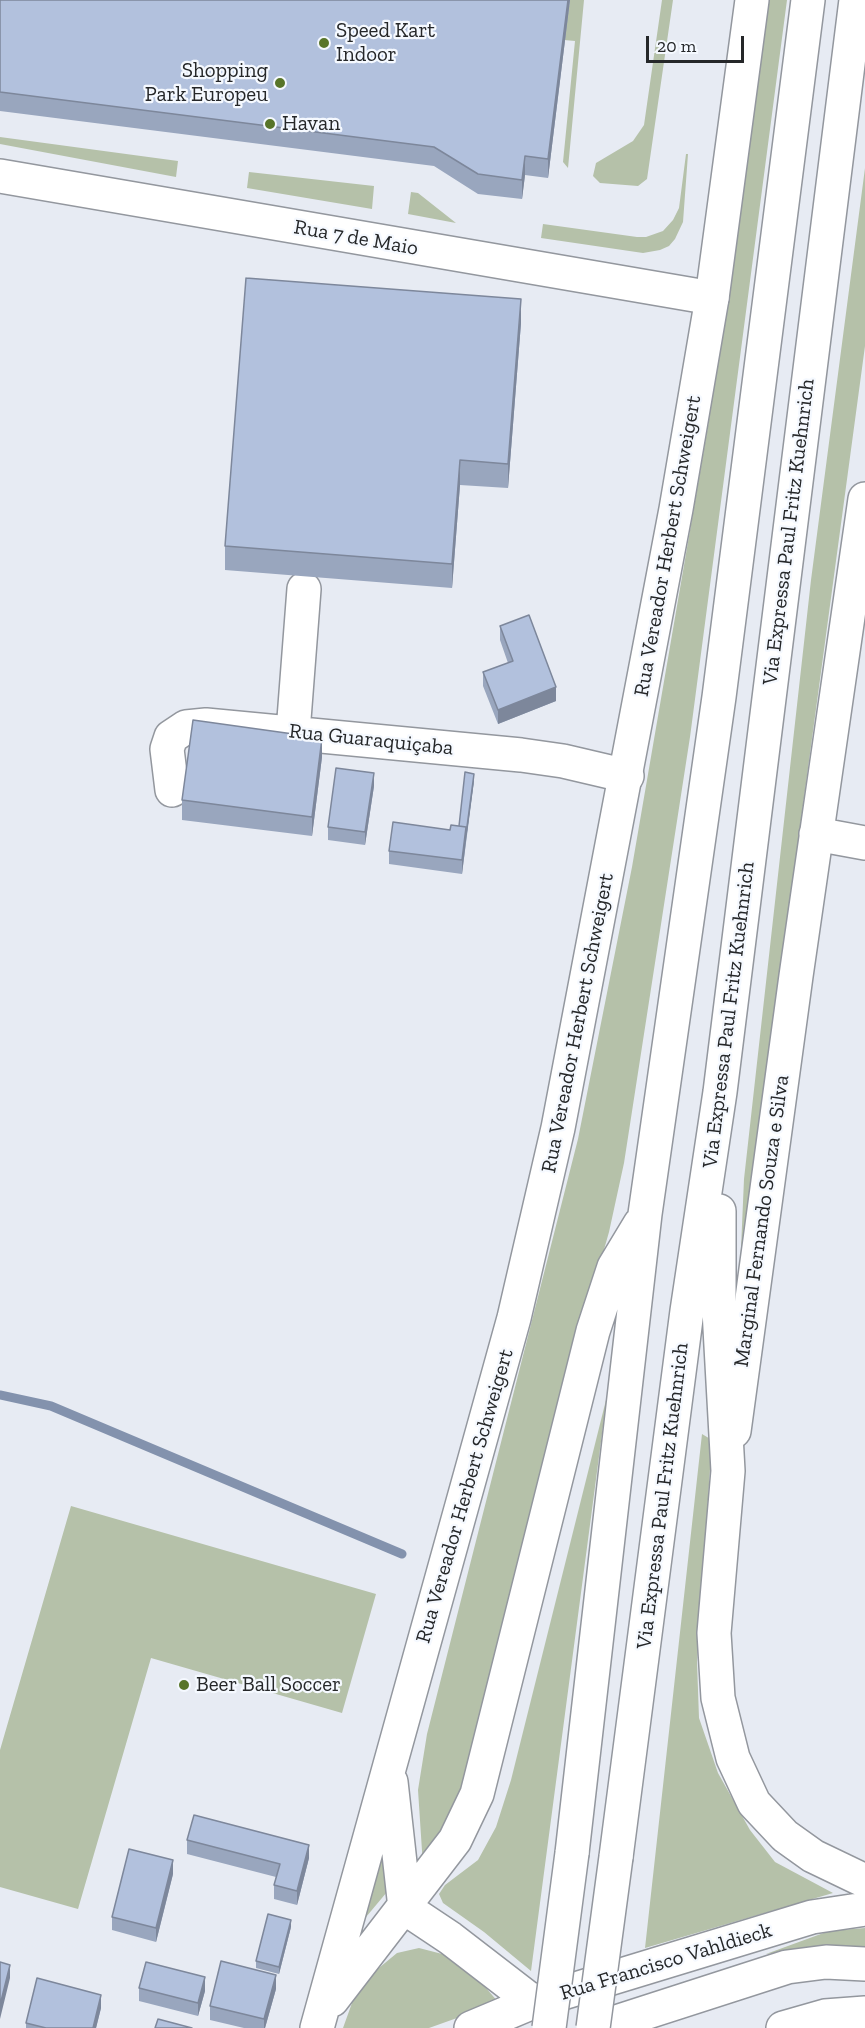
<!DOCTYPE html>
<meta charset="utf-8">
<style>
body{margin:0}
#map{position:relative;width:865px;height:2028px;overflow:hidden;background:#e7ebf3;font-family:"Zilla Slab",serif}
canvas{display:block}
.scale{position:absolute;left:646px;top:36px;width:98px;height:27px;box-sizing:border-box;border:3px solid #252729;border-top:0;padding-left:8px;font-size:18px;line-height:21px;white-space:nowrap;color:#252729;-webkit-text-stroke:4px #f5f9ff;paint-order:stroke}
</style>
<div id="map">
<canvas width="865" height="2028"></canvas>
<div class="scale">20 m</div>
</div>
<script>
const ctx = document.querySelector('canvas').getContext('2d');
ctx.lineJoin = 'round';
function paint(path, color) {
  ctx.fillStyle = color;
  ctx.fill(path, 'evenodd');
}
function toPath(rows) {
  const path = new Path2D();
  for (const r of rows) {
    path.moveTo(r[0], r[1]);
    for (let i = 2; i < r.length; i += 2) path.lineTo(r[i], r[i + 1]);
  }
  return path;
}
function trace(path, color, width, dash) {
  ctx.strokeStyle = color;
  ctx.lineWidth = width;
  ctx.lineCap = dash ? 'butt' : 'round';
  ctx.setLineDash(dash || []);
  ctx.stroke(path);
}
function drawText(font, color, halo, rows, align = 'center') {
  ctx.font = font + ' "Zilla Slab",serif';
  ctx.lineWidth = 4.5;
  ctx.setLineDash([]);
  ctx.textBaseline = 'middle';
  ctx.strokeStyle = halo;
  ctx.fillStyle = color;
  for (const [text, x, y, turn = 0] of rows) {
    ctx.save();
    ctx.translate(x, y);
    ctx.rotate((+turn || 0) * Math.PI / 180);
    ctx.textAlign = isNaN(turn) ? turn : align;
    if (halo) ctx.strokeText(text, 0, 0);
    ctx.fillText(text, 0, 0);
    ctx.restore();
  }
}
paint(toPath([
 [570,0,584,0,568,168,563,162,575,41,564,40],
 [662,0,673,0,647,179,638,186,600,183,593,176,596,163,633,141,644,125],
 [769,0,787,0,690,737,624,1163,609,1232,582,1327,453,1824,423,1866,418,1790,427,1734,578,1139,632,867,708,426],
 [0,137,178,161,176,177,0,144],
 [686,154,688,154,683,222,675,239,669,246,660,250,643,253,541,238,543,224,637,237,646,237,663,231,673,220,679,208],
 [865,168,865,346,740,1272,744,1179,811,580],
 [249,172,374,186,372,209,247,188],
 [411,192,418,193,456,223,408,214],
 [607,1396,531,1971,484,1932,443,1903,439,1894,445,1885,478,1860,496,1827,511,1780],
 [702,1434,712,1440,697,1662,699,1718,718,1773,750,1830,775,1862,833,1893,645,1948],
 [71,1506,376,1594,342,1713,151,1658,78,1909,0,1887,0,1750],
 [385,1841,392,1886,361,1923],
 [865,1928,865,1949,834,1947,766,1954,829,1931],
 [419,1948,446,1955,473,1973,499,2003,429,2028,343,2028,352,2003,368,1977,397,1953]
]), '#b5c1a9');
trace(toPath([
 [0,1395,51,1406,402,1554]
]), '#8392ad', 9);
const minor = toPath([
 [0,176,712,298],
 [293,732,304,589],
 [172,790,167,749,171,737,186,727,206,725,521,755,563,761,627,776],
 [816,834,865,843],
 [734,1431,796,976,865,499]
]);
const major = toPath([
 [719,1211,719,1310,728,1471,714,1633,718,1698,733,1758,754,1803,785,1836,813,1856,865,1881],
 [391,1782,405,1908,450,1938,533,2002],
 [572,1853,645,1214,719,697,808,0],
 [616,1857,687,1311,720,1092,856,0],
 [332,2000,455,1840,477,1794,593,1331,614,1267,640,1224],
 [317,2028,514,1318,558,1128,676,509,712,298,752,0],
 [471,2028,533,2002,812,1917,865,1909],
 [598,2028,787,1967,826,1962,865,1964],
 [783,2028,825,2016,865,2013]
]);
trace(minor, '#93979e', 36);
trace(major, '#93979e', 36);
trace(minor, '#fff', 33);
trace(major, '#fff', 33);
const majorBridge = toPath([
 [549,2028,572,1853],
 [593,2028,616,1857]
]);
trace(majorBridge, '#93979e', 36, []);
trace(majorBridge, '#fff', 33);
paint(toPath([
 [0,0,570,0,548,178,525,175,522,199,478,194,434,166,0,111],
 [521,323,508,488,460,485,452,588,225,570,225,546],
 [500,626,556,701,498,724,483,686,483,672,508,663,500,640],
 [322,757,312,836,182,820,182,800],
 [474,781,462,874,389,864,389,851,459,826],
 [374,786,365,845,328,840,328,827],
 [187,1840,309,1858,297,1905,274,1899,274,1885,276,1877,187,1854],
 [173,1874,156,1942,112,1930,112,1917],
 [291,1927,279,1974,256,1968,256,1961],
 [139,1988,205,1991,198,2016,139,2001],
 [276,1989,265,2028,244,2028,210,2020,210,2006],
 [101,2008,96,2028,26,2028,26,2023]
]), '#99a6be');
paint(toPath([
 [568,0,570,0,548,178,548,159],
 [525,156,525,175,522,199,522,180],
 [521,299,521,323,508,488,508,464],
 [460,460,460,485,452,588,452,564],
 [556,687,556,701,498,724,498,710],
 [322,738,322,757,312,836,312,817],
 [374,773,374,786,365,845,365,832],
 [474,774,474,781,466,841,466,834],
 [466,827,466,841,462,874,462,860],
 [309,1845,309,1858,297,1905,297,1891],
 [173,1860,173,1874,156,1942,156,1928],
 [291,1920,291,1927,279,1974,279,1967],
 [10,1965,10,1978,0,2019,0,2005],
 [276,1975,276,1989,265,2028,264,2028,264,2019],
 [205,1977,205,1991,198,2016,198,2003],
 [101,1995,101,2008,96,2028,93,2028]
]), '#7d879b');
const building = toPath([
 [0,0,568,0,548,159,525,156,522,180,478,174,434,147,0,92,0,0],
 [246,278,521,299,508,464,460,460,452,564,225,546,246,278],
 [529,615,556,687,498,710,483,672,513,661,500,626,529,615],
 [193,720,322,738,312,817,182,800,193,720],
 [336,768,374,773,365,832,328,827,336,768],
 [465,772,474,774,466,834,466,827,459,826,465,772],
 [393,822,450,830,451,825,466,827,462,860,389,851,393,822],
 [194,1815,309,1845,297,1891,274,1885,280,1864,187,1840,194,1815],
 [129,1849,173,1860,156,1928,112,1917,129,1849],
 [268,1914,291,1920,279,1967,256,1961,268,1914],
 [221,1961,276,1975,264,2019,210,2006,221,1961],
 [0,1962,10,1965,0,2005,0,1962],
 [146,1962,205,1977,198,2003,139,1988,146,1962],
 [37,1978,101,1995,93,2028,46,2028,26,2023,37,1978],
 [158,2019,192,2028,155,2028,158,2019]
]);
paint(building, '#b2c1dd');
trace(building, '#7d879b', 1.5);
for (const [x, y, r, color] of [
 [324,43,6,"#587529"],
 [280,83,6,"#587529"],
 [270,124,6,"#587529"],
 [184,1685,6,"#587529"]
]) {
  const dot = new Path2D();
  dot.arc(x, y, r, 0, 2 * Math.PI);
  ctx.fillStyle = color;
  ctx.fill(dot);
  trace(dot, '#f5f9ff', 2);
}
drawText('21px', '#252729', '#f5f9ff', [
 ["Speed Kart",336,31],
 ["Indoor",336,55],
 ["Shopping",268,71,"right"],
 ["Park Europeu",268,95,"right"],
 ["Havan",282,124],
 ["Beer Ball Soccer",196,1685]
], 'left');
drawText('21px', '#252729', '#f5f9ff', [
 ["Rua 7 de Maio",356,238,10],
 ["Via Expressa Paul Fritz Kuehnrich",789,532,-83],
 ["Rua Vereador Herbert Schweigert",668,546,-80],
 ["Rua Guaraquiçaba",371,740,6],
 ["Via Expressa Paul Fritz Kuehnrich",729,1015,-83],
 ["Rua Vereador Herbert Schweigert",578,1023,-79],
 ["Marginal Fernando Souza e Silva",762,1221,-82],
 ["Rua Vereador Herbert Schweigert",465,1496,-74],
 ["Via Expressa Paul Fritz Kuehnrich",663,1496,-83],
 ["Rua Francisco Vahldieck",666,1962,-17]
]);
</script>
